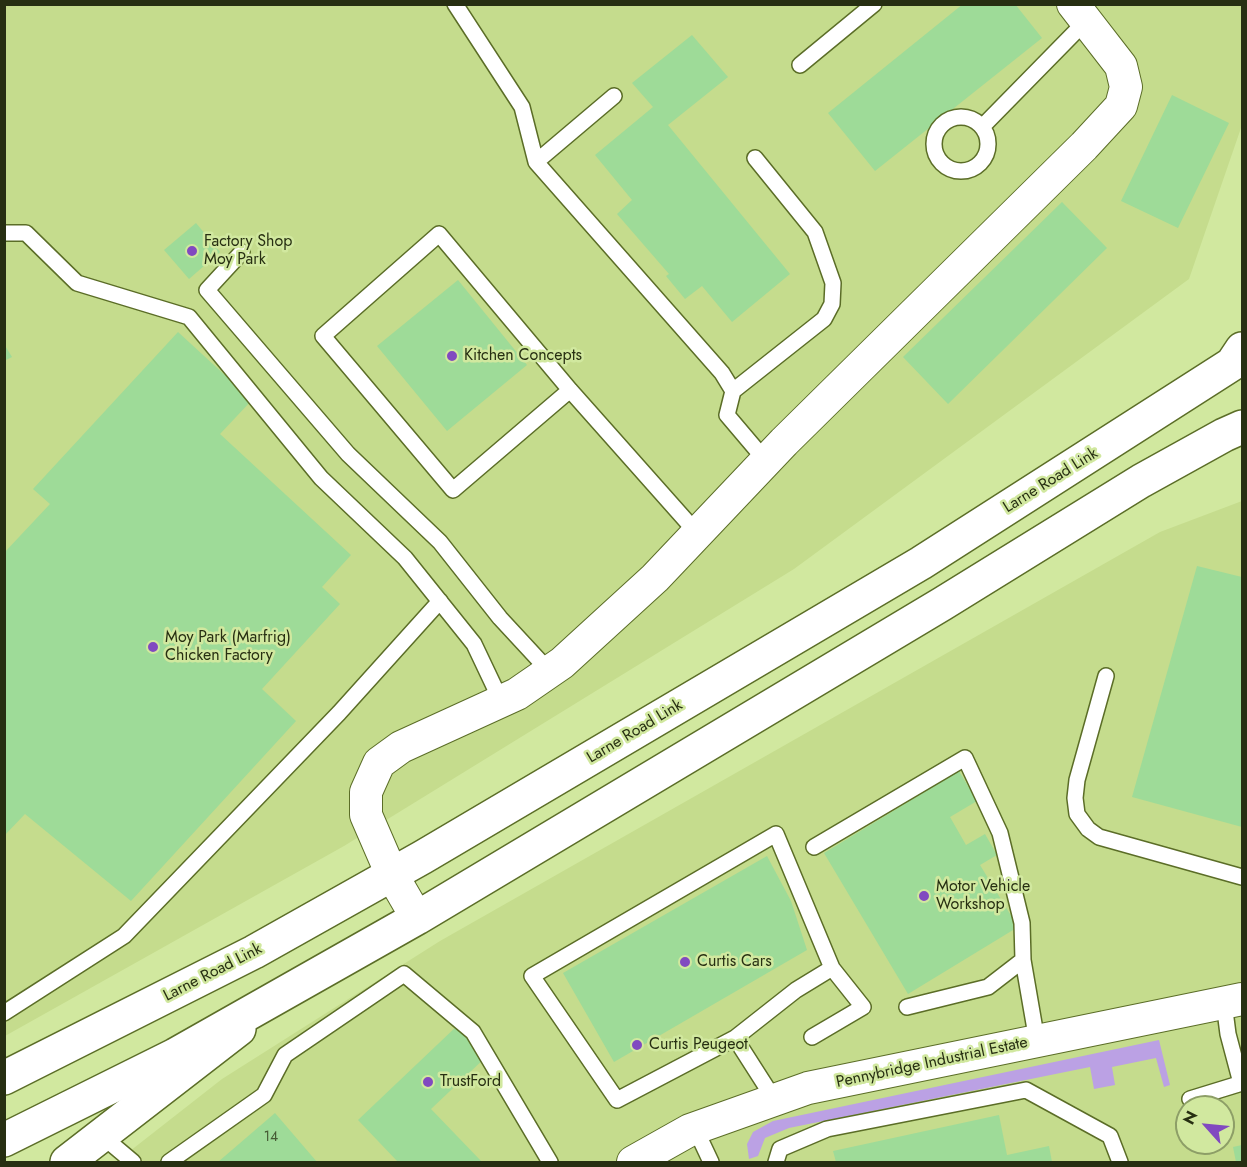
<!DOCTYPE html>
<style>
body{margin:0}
#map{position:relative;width:1247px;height:1167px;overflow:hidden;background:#d1e89f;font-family:Jost,sans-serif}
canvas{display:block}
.frame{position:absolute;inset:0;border:6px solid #272f12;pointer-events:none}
.north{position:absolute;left:1175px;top:1095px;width:60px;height:60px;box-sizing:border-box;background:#d1e89f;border:2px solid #8d9e67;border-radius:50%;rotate:297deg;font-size:16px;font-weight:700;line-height:24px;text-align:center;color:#272f12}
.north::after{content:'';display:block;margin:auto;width:21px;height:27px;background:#8149c0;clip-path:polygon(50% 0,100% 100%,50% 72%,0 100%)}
</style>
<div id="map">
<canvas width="1247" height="1167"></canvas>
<div class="frame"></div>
<div class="north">N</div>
</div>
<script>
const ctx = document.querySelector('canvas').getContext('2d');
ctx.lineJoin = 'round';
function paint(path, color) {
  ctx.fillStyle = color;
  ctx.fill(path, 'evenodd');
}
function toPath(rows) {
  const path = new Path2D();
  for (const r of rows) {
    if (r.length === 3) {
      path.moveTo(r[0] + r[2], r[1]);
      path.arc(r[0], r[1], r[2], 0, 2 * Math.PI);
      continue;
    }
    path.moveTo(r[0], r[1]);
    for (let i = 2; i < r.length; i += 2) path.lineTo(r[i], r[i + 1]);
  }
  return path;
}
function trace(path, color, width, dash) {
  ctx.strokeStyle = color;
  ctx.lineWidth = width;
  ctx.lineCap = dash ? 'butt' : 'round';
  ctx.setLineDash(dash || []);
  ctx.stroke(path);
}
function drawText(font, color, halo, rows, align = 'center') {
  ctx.font = font + ' Jost,sans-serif';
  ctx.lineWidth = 5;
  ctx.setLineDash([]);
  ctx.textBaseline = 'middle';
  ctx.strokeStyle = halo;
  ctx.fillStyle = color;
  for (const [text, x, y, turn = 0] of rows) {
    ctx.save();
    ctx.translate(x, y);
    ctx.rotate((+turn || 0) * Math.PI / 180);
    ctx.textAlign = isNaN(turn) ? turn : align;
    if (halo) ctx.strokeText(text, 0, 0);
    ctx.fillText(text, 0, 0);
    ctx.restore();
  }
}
paint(toPath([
 [5,5,1242,5,1242,125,1189,279,794,569,344,846,5,1036],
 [1242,501,1242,1162,116,1162,222,1079,440,941,1160,532],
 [1187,1107,1223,1107,1223,1143,1187,1143]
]), '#c5dc8d');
paint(toPath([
 [1159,1040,1170,1085,1164,1087,1156,1058,1112,1067,1115,1085,1094,1089,1090,1067,789,1128,765,1138,758,1156,749,1159,747,1144,753,1132,773,1121]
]), '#bba1e4');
paint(toPath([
 [963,4,1015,4,1042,38,875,171,828,113],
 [692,35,728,77,668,125,790,274,732,322,702,286,685,299,666,276,669,274,617,214,632,200,595,155,653,107,632,83],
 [1172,95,1229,123,1178,228,1121,201],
 [1062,202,1107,248,948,404,903,357],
 [196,223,220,252,189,279,164,250],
 [458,280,527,365,447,431,377,346],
 [178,332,252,400,220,434,351,555,322,587,340,604,262,689,296,721,131,901,25,814,4,836,4,553,50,504,33,489],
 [4,344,12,357,4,361],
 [1197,566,1242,577,1242,827,1132,797],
 [959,771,977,801,950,817,966,845,985,834,997,855,980,865,1018,927,908,994,824,853],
 [767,856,791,901,807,950,614,1062,563,973],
 [458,1025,487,1056,431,1109,482,1162,398,1162,358,1120],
 [275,1113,317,1162,218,1162],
 [999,1115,1007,1155,1049,1146,1052,1162,836,1162,833,1151],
 [1242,1145,1242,1162,1236,1162,1233,1147]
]), '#9edb98');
const lane = toPath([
 [455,4,522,107,536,162],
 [800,65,874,4],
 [614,96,536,162,722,373,733,391,727,415,766,461],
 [961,144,27],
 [982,127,1086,21],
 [4,233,26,233,77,283,189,317,321,478,405,558,474,644,501,701],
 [242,252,207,290,348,454,440,542,500,618,550,672],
 [570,390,453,490,323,336,439,234,570,390,697,533],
 [733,391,824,319,832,304,833,283,815,232,755,158],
 [1106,676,1077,780,1075,798,1077,814,1088,829,1099,837,1242,877],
 [814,847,965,758,1000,833,1022,923,1023,960,1037,1041],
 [1224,1003,1228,1034,1241,1083],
 [907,1007,988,987,1023,960],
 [4,1013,124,936,339,713,440,601],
 [812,1037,863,1007,832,968],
 [735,1038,796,990,832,968,776,834,532,976,617,1100,735,1038,774,1099],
 [1190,1099,1242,1083],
 [695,1128,711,1162],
 [101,1135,133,1162],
 [169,1162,264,1095,285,1055,404,974,473,1032,550,1162],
 [776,1162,780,1149,827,1129,1026,1090,1110,1136,1120,1162]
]);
const street = toPath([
 [417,918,392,875,366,815,366,792,379,763,401,747,517,694,562,663,655,578,784,442,1084,146,1121,106,1126,87,1121,66,1073,4],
 [633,1162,690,1130,808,1088,1242,999]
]);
const secondary = toPath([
 [67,1162,239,1029]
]);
const primary = toPath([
 [4,1078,254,952,423,857,921,563,1232,364,1242,349],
 [4,1140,175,1055,417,918,942,604,1141,481,1224,435,1242,427]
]);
trace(lane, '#5b6d27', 18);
trace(street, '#5b6d27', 34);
trace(secondary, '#5b6d27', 36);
trace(primary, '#5b6d27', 36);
trace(lane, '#fff', 15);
trace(street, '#fff', 32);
trace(secondary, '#fff', 33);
trace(primary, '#fff', 33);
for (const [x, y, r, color] of [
 [192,251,6,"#8149c0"],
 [452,356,6,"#8149c0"],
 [153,647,6,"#8149c0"],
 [924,896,6,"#8149c0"],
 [685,962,6,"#8149c0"],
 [637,1045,6,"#8149c0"],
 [428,1082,6,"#8149c0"]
]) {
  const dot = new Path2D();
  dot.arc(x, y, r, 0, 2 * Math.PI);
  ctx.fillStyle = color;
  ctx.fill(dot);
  trace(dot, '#d1e89f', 2);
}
drawText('14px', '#455a34', null, [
 ["14",271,1138]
]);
drawText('16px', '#272f12', '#d1e89f', [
 ["Factory Shop",204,242],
 ["Moy Park",204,260],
 ["Kitchen Concepts",464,356],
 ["Moy Park (Marfrig)",165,638],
 ["Chicken Factory",165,656],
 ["Motor Vehicle",936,887],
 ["Workshop",936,905],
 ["Curtis Cars",697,962],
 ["Curtis Peugeot",649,1045],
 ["TrustFord",440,1082]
], 'left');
drawText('16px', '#272f12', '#d1e89f', [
 ["Larne Road Link",1051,481,-32],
 ["Larne Road Link",635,732,-31],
 ["Larne Road Link",213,973,-27],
 ["Pennybridge Industrial Estate",932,1063,-12]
]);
</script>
